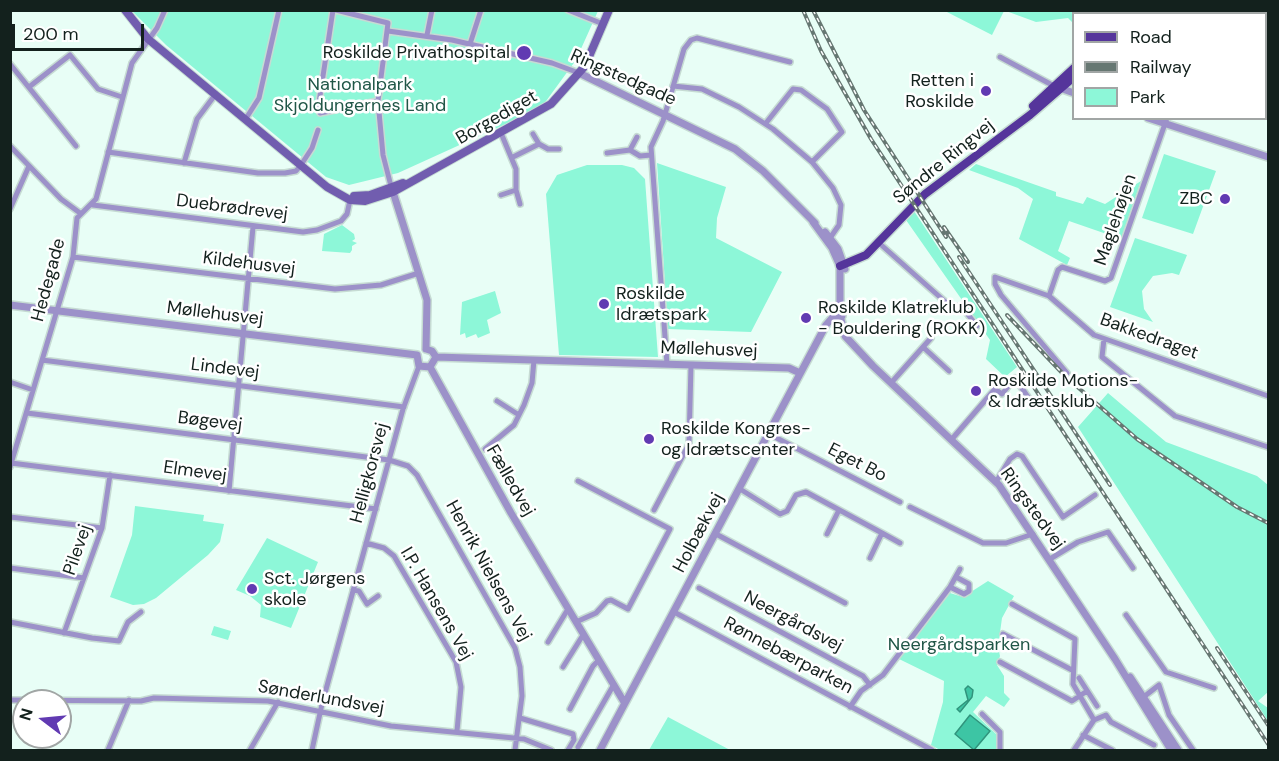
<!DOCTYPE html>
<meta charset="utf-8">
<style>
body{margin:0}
#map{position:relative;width:1279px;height:761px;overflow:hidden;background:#e8fef6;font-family:"DM Sans",sans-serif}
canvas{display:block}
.frame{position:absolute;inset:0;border:12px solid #13211d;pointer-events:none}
.legend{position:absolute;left:1072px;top:12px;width:195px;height:108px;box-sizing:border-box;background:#fff;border:2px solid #a1a6a5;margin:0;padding:8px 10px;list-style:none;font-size:18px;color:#13211d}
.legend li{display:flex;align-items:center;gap:12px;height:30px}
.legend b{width:30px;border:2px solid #a1a6a5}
.north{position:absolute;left:12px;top:689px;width:60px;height:60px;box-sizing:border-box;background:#fff;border:2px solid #a1a6a5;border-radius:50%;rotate:286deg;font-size:16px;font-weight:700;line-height:24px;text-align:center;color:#13211d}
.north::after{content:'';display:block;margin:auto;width:21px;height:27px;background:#613ab2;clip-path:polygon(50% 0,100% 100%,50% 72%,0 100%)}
.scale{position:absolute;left:12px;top:24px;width:132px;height:27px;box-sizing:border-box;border:3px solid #13211d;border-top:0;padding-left:8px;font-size:18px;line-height:21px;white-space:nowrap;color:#13211d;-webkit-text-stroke:4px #fff;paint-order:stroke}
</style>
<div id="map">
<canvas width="1279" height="761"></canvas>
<div class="frame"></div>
<ul class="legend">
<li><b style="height:8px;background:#55359b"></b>Road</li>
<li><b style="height:8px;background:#667772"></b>Railway</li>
<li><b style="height:16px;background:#8df7d8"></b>Park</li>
</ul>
<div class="north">N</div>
<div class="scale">200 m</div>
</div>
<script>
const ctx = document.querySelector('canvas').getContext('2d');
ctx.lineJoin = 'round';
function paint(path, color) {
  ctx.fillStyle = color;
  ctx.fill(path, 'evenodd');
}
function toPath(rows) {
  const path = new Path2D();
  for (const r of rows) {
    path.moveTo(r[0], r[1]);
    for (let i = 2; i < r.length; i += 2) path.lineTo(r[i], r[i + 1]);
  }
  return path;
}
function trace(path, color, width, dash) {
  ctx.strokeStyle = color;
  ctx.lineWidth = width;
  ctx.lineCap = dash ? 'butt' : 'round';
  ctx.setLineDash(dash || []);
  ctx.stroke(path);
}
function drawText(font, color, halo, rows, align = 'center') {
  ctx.font = font + ' "DM Sans",sans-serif';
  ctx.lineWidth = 5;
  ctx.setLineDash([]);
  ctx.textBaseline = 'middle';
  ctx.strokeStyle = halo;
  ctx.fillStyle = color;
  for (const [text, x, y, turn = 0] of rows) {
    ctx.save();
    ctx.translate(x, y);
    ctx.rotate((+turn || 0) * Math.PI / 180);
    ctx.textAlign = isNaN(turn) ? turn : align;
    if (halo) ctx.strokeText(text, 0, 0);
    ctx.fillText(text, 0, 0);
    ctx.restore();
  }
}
paint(toPath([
 [132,11,598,11,576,60,541,108,398,173,349,185,326,177,166,45],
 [945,11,1004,11,992,35],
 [1006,11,1116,11,1114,13,1074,14,1073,23,1068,18,1036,22],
 [1164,154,1216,171,1193,234,1142,218],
 [657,163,726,187,717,218,716,238,782,272,751,332,668,329],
 [976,164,1056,192,1056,196,1083,204,1087,197,1105,204,1141,181,1121,239,1069,221,1058,251,1070,258,1067,265,1019,239,1033,199,1018,188,969,170],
 [587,165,622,165,634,168,645,179,658,357,559,355,546,194,557,175],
 [914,211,1017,367,1005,377,986,359,990,340,906,220],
 [342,225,354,234,355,239,352,241,357,243,352,246,352,250,350,253,322,251,324,234],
 [1135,238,1187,255,1179,275,1172,273,1153,276,1142,291,1144,309,1153,322,1110,307],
 [495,291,501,313,487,320,490,333,478,338,476,334,466,338,465,333,460,335,462,302],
 [1108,393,1166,442,1257,476,1268,485,1268,692,1258,701,1268,708,1268,721,1078,427],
 [135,506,204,515,203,521,224,524,220,542,208,555,156,598,144,604,133,605,110,597,132,535],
 [267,538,318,562,291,628,260,617,261,605,250,596,236,590],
 [988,581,1014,596,1002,618,998,647,1000,656,997,665,1004,676,1004,693,1010,699,1004,707,986,696,973,712,996,734,997,749,940,750,931,745,943,702,944,681,899,659,950,593,963,597],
 [214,626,231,631,228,640,211,635],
 [668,717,730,750,649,750]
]), '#8df7d8');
const water = toPath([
 [968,686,973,690,972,697,960,712,957,709,968,700,965,689,968,686],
 [970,715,990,731,974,750,955,734,970,715]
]);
paint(water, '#3dc5a4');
trace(water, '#30947c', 1.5);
const minor = toPath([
 [333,10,318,109,320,113,378,101],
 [336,10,388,23,378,101,383,155,392,190],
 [568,10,603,24],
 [1200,14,1201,10],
 [388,31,452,40,552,63,579,73],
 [427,35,432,10],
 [470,44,481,10],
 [1000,57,1054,86],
 [10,64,76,146],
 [673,86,702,89,739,107,773,129,812,162,833,188,841,205,839,225,830,238],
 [29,87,70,55,98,89,122,97],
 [245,120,259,98,279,10],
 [766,123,793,89,801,90,827,109,842,132,812,162],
 [501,133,516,169,516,190,501,195],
 [533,134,539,144],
 [10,146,61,199,80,213],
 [630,150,637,137],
 [108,152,258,173,285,173,296,171,301,165,312,148,318,130],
 [607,153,630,150,640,156,651,155],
 [513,157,539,144,548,149,559,149],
 [184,163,197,119,215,95],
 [516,190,520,204],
 [93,205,303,232,317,230,341,221,347,214,350,200],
 [10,209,29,166],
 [879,243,950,306,962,307,977,326],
 [73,257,335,289,381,285,419,273],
 [1049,296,1058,270,1062,267,1105,281,1111,278,1167,118],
 [1104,339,1102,357,1175,416,1268,447],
 [923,347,949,371],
 [42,360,404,407],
 [667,364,651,147,663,121,684,49,691,40,697,38,790,62],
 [1067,373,1001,295,995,284,995,277,1049,296,1094,335,1268,396],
 [10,382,33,390],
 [891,383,931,338],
 [497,401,519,415],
 [27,413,389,460,408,466,417,475,515,648,520,667,522,696,515,750],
 [769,434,900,502],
 [952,439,995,389,1002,394,1015,378,1032,403],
 [485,449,514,425,524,405,532,383,534,360],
 [11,463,376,509],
 [10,467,73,257,77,218,96,199,132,63,157,28,165,10],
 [996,482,1010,459,1017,454,1022,456,1063,517,1095,495],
 [740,489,780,514,787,511,796,495,806,492,882,533,870,558],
 [229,491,253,227],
 [910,507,983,543,1006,543,1033,534],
 [654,510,689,444,691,365],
 [10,517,102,528],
 [882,533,900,543],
 [716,534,845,603],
 [827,534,839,510],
 [366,543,384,548,394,556,456,662,461,687,457,731],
 [1050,559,1078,542,1108,532,1133,568],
 [10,568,84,578],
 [950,587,964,594,969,591,969,584,956,577],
 [699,588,863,676,870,685],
 [353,590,359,591,367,604,378,596],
 [1012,604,1075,639,1073,684,1094,720,1074,750],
 [674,612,932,750],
 [1126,615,1166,672,1214,688],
 [10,622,92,638,119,641,128,622,141,612],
 [576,622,596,613,607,601,611,600,628,609,670,529,578,481],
 [64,633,102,528,110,475],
 [1003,634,1072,670],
 [548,642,568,609],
 [1000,662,1072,701,1087,691],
 [563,667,583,635],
 [1079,678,1097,706],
 [1141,699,1159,685,1169,715,1193,750],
 [10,700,141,701,154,698,268,701,391,726,524,739,551,750],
 [850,707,861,691,883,675,950,587,960,569],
 [570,709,593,666,598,661],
 [982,714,1000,732,1000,750],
 [520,718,573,734,574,740,568,750],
 [1094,720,1106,715,1111,722,1154,745],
 [1083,735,1112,750],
 [578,747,613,686],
 [108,750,129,700],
 [250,750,278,702],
 [312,750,322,704,403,409,419,366]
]);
const tertiary = toPath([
 [579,73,735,149,763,171,815,223],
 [1057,87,1074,93],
 [1148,118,1268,157],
 [393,192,427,300,426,349],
 [813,222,832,248,840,266,840,315,845,336,873,366,999,485,1115,659,1171,750],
 [825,232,838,249,845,269],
 [10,305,417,355],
 [426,349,432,351,436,357,430,367],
 [417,355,419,366,430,367],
 [436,357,789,368,800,373],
 [430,367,511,513,624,702],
 [1130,677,1178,750],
 [600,750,826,325,833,317,842,316]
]);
const secondary = toPath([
 [125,10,148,39,327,187,350,200,365,201,393,192,551,104,585,66,609,10],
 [354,196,370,195,403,183]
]);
const primary = toPath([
 [1122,14,1124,10],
 [1033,106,1074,68],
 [840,266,866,255,925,194,1030,115,1074,77]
]);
trace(minor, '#c6dbd3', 8);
trace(tertiary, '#c6dbd3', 10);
trace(secondary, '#c6dbd3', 10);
trace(primary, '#c6dbd3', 11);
trace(minor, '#9c91c9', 5);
trace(tertiary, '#9c91c9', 7);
trace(secondary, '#715daf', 8);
trace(primary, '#55359b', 8);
const rail = toPath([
 [803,10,821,51,871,139,1268,744],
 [813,10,864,110,946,237],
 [944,227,968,262],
 [959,257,1110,485],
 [1007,315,1065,376,1137,439,1237,507,1268,523],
 [1217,648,1268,725]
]);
trace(rail, '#667772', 4);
trace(rail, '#fff', 1.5, [4.5]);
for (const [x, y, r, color] of [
 [524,53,8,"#613ab2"],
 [986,91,6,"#613ab2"],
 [1225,199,6,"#613ab2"],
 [604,304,6,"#613ab2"],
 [806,318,6,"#613ab2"],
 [976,391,6,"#613ab2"],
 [649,439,6,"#613ab2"],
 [252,589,6,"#613ab2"]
]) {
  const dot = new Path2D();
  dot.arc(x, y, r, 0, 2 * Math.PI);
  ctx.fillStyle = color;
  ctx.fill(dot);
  trace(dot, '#fff', 2);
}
drawText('18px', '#13211d', '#fff', [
 ["Roskilde Privathospital",510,53,"right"],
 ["Retten i",974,81,"right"],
 ["Roskilde",974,102,"right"],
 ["ZBC",1213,199,"right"],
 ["Roskilde",616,294],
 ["Idrætspark",616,315],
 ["Roskilde Klatreklub",818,308],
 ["- Bouldering (ROKK)",818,329],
 ["Roskilde Motions-",988,381],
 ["& Idrætsklub",988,402],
 ["Roskilde Kongres-",661,429],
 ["og Idrætscenter",661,450],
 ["Sct. Jørgens",264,579],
 ["skole",264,600]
], 'left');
drawText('18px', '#13211d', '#fff', [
 ["Ringstedgade",623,78,24],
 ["Borgediget",497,118,-30],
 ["Søndre Ringvej",944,162,-39],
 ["Duebrødrevej",232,208,7],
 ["Maglehøjen",1116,220,-71],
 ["Kildehusvej",249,264,7],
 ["Hedegade",49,280,-75],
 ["Møllehusvej",215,314,7],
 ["Bakkedraget",1149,337,20],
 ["Møllehusvej",709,350,2],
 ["Lindevej",225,369,7],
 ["Bøgevej",210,422,7],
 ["Eget Bo",857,463,27],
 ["Elmevej",195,472,8],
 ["Helligkorsvej",370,473,-75],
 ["Fælledvej",510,481,60],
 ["Ringstedvej",1032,509,54],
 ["Holbækvej",699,533,-62],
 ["Pilevej",78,550,-71],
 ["Henrik Nielsens Vej",488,571,61],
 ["I.P. Hansens Vej",436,604,60],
 ["Neergårdsvej",793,622,28],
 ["Rønnebærparken",788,656,28],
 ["Sønderlundsvej",321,698,10]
]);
drawText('18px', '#205647', '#fff', [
 ["Nationalpark",360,85],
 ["Skjoldungernes Land",360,106],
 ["Neergårdsparken",959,645]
]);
</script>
